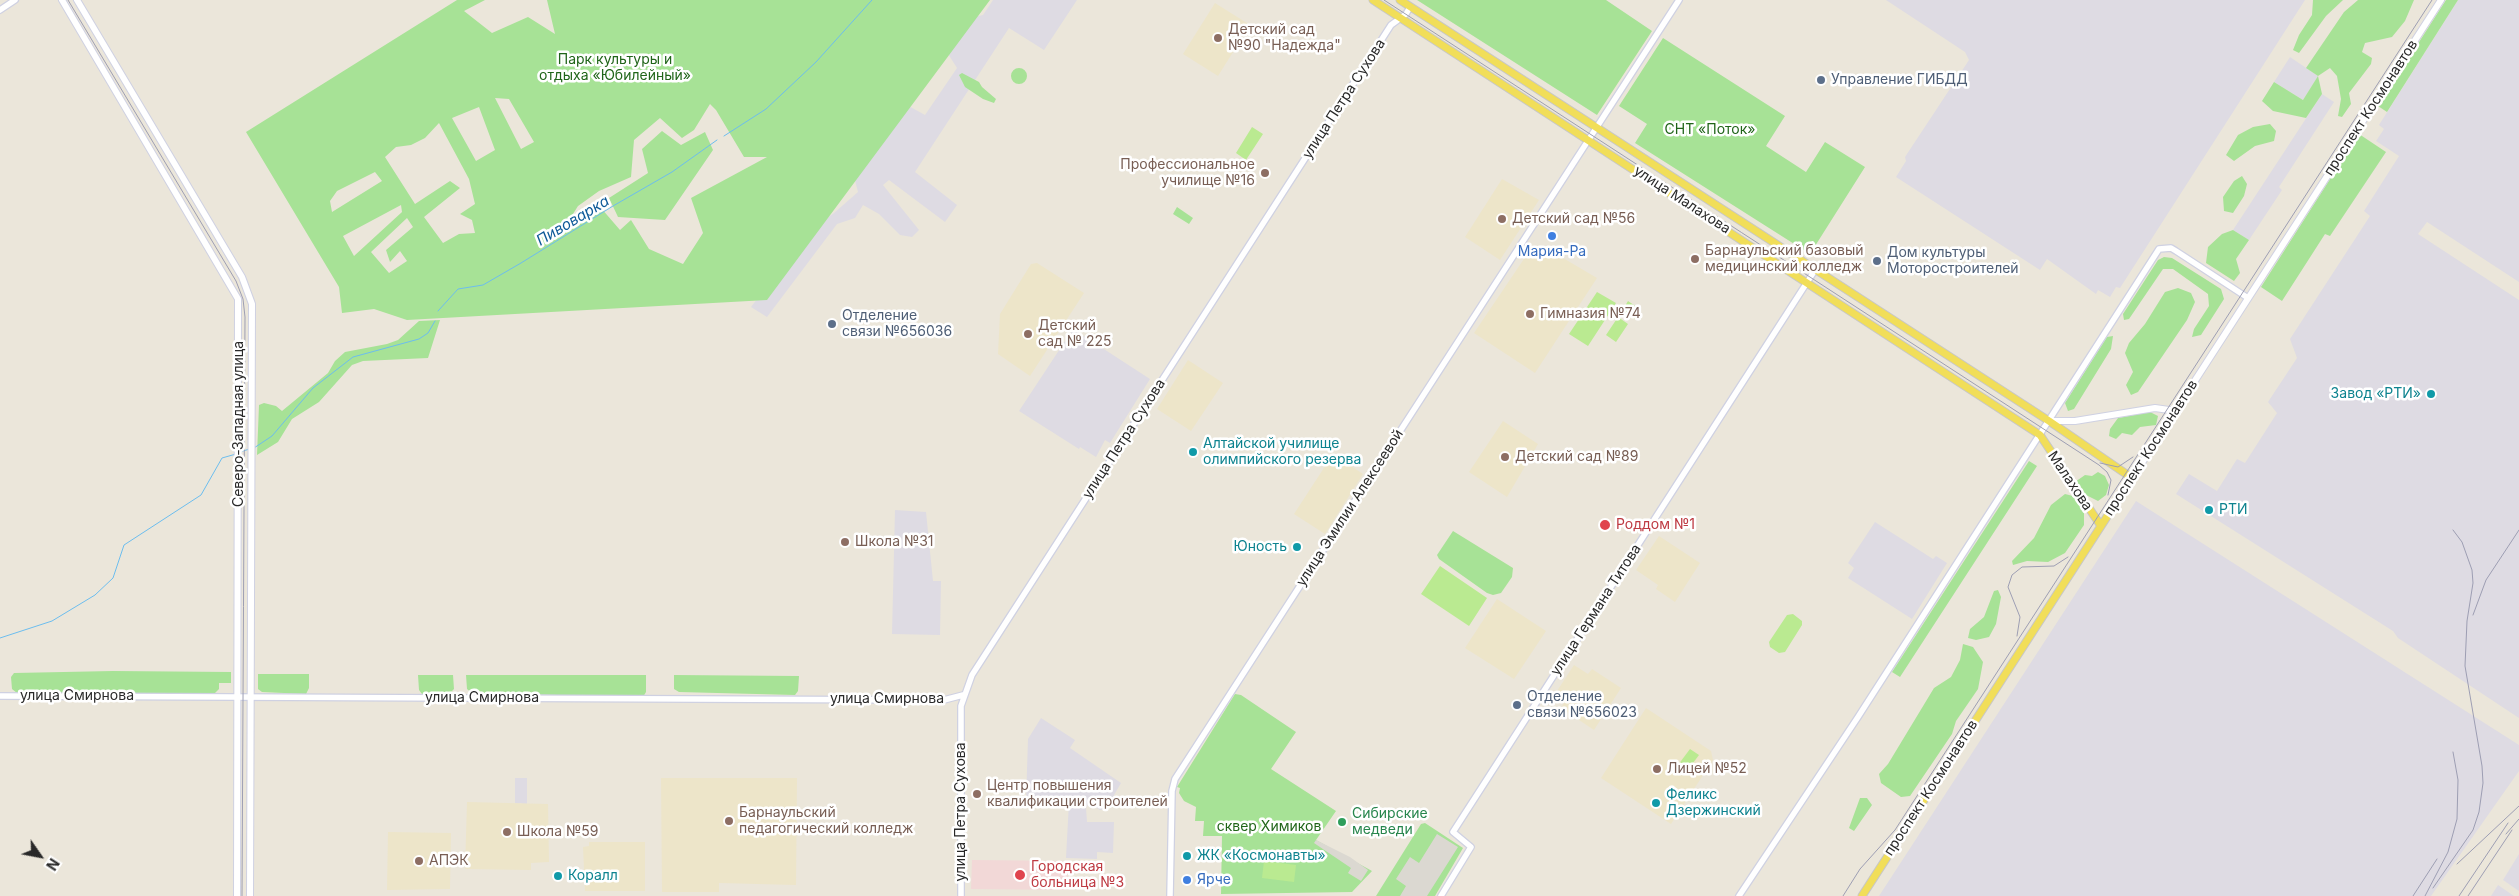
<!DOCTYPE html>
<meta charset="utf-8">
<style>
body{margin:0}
#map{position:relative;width:2519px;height:896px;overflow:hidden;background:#ebe6da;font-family:Inter,sans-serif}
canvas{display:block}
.north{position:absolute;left:15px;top:831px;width:50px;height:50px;-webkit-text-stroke:4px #fff;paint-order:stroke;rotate:123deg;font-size:14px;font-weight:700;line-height:20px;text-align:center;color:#292929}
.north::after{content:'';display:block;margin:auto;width:18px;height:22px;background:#292929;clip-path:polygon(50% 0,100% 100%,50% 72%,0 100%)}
</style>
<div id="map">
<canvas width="2519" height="896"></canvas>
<div class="north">N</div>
</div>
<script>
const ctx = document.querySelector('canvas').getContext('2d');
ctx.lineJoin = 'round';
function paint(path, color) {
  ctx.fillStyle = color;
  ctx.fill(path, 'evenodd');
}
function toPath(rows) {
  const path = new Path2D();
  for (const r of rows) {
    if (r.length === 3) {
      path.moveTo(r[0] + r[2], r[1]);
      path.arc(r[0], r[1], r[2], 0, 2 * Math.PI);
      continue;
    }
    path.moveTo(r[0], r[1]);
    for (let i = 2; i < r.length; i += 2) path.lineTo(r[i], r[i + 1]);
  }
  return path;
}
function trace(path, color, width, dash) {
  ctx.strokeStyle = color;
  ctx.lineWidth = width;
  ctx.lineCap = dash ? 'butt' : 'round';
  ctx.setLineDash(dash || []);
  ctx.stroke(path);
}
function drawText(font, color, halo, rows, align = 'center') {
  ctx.font = font + ' Inter,sans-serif';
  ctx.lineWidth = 5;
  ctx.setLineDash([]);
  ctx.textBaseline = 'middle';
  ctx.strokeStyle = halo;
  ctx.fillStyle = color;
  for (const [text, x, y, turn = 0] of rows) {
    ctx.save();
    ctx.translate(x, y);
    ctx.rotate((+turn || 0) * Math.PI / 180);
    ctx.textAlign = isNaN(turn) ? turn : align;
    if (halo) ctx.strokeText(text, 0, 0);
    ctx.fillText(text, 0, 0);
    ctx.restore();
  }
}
paint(toPath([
 [993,0,1077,0,1044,50,1009,28,915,172,957,205,945,222,889,180,883,185,919,230,912,237,900,235,879,214,863,205,855,218,837,224,767,317,751,307,809,231,834,213,858,192,850,161,905,104,925,115,957,68,945,49,961,20,983,15],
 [1886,0,2305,0,2120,288,2116,287,2110,297,2098,290,2096,294,2047,259,2040,270,1896,177,1906,161,1905,157,1969,60,1965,52],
 [2458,0,2519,0,2519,282,2427,222,2418,234,2519,300,2519,718,2398,638,2393,631,2176,494,2189,474,2217,491,2237,459,2245,463,2277,413,2268,402,2297,358,2290,339,2370,216,2364,211,2399,156,2376,141,2384,129,2379,125],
 [2290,57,2318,76,2303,100,2274,82],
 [2322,94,2334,102,2279,187,2282,190,2249,240,2233,230],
 [1073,329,1150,379,1110,443,1105,440,1096,457,1080,447,1079,449,1019,411],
 [2136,501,2519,745,2519,771,2431,896,1879,896],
 [895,510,926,512,933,581,941,581,940,635,892,634],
 [1875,522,1933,559,1936,556,1947,563,1912,619,1848,578,1854,568,1848,563],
 [1041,718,1075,740,1070,748,1121,783,1106,809,1100,810,1089,803,1086,808,1087,822,1114,822,1113,853,1097,852,1097,859,1066,858,1069,802,1026,801,1028,739],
 [515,778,527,778,527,804,515,803],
 [2519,854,2519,891,2503,880],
 [2498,885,2514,896,2491,896]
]), '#dedbe3');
paint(toPath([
 [1215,3,1250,25,1218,76,1183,54],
 [1502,179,1539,200,1500,260,1465,237],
 [1532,247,1546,248,1597,278,1535,373,1474,333],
 [1037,263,1084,293,1030,376,998,354,1000,314,1031,264],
 [1188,360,1223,383,1191,431,1157,409],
 [1503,421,1538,444,1507,497,1469,472],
 [1333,454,1363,474,1325,534,1294,514],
 [1659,536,1700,563,1675,602,1656,589,1658,585,1636,570],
 [1497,599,1546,631,1514,679,1465,648],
 [1574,665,1588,674,1592,669,1621,688,1594,730,1561,708,1565,701,1555,694],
 [1646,708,1711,751,1713,760,1671,824,1601,778],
 [661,778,797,778,796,885,719,883,719,892,662,892],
 [467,802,548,804,549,862,531,863,531,870,465,869],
 [388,832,451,833,450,889,387,890],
 [589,842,645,842,645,891,585,891,583,847,589,846]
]), '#ede5c9');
paint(toPath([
 [972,860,1068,861,1067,890,971,889]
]), '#f2d8d7');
paint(toPath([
 [457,0,485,0,464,11,492,33,528,17,555,34,547,0,990,0,767,300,407,320,374,309,342,313,339,287,246,132],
 [495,98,509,99,534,142,521,149],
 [710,104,716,110,744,157,767,157,691,198,703,233,683,264,649,249,631,220,620,230,601,208,566,225,578,206,599,191,631,177,634,140,660,118,682,138,694,130],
 [479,107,495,150,476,161,452,118],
 [439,123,469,179,475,204,460,214,472,220,475,233,459,234,443,243,424,217,460,188,450,181,415,204,385,157,396,147,411,145,425,138],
 [375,172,382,181,332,212,330,201,337,191],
 [401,205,402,212,354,256,343,236],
 [407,218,413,227,386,250,390,262,400,251,407,261,389,273,371,252],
 [1417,0,1606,0,1652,31,1597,115],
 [2313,0,2343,0,2326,16,2299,53,2293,50,2299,35,2312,15],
 [2358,0,2414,0,2405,21,2392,37,2365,43,2362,52,2372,58,2371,64,2349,93,2351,104,2342,117,2338,116,2341,99,2337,76,2330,68,2318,76,2322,94,2306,118,2273,111,2262,101,2274,82,2303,100,2318,76,2306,68,2344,12],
 [2446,0,2458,0,2387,112,2378,106],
 [1663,38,1785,116,1766,146,1806,172,1825,142,1865,167,1810,254,1635,143,1647,124,1619,106],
 [1019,76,8],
 [962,73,979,82,982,87,996,99,994,103,983,99,965,87,959,75],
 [2270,124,2276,131,2274,141,2255,146,2234,161,2226,155,2238,135,2253,127],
 [662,131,681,145,705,132,713,150,665,220,618,217,609,198,648,173,642,149],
 [2359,134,2386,152,2330,236,2325,234,2282,301,2261,287],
 [2242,176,2247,184,2244,196,2233,213,2224,211,2223,197,2234,181],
 [1177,207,1193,218,1189,224,1173,214],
 [2233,230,2249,240,2236,259,2240,273,2234,281,2206,263,2208,247,2222,234],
 [2164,257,2172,258,2221,289,2224,299,2201,335,2192,337,2194,329,2209,306,2208,294,2173,269,2163,269,2129,319,2124,320,2123,314,2158,260],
 [2178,288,2191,293,2195,302,2187,320,2138,392,2131,395,2126,385,2133,372,2125,353,2129,343,2145,324,2165,292],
 [440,320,428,358,363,361,352,365,319,402,292,419,278,442,257,455,259,405,264,403,276,406,282,411,328,373,335,361,345,352,387,344,398,340,419,321],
 [2113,336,2111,349,2074,409,2068,411,2065,403,2107,337],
 [2150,412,2158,416,2156,425,2140,427,2132,435,2122,433,2116,439,2109,436,2110,429,2118,418],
 [2029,461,2037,466,1900,677,1892,672],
 [2098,472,2105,476,2109,485,2106,495,2098,501,2084,494,2075,482,2085,475,2092,476],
 [2065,494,2073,496,2084,512,2084,525,2065,553,2048,562,2027,561,2013,565,2012,561,2034,538,2051,505],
 [1453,531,1513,568,1512,577,1501,593,1493,595,1487,593,1439,559,1437,555],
 [1998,590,2001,597,1996,624,1989,637,1976,640,1968,638,1970,629,1984,617,1994,591],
 [1963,644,1973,647,1983,662,1978,689,1956,721,1952,734,1910,796,1901,797,1881,783,1879,774,1888,764,1934,688,1951,677,1960,660],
 [113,671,231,672,231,683,219,683,219,689,215,693,17,693,12,689,11,677,14,673],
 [258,674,309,674,309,688,306,694,262,692,258,689],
 [418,675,453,675,454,689,450,693,422,694,419,690],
 [466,675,646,675,646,692,643,697,472,693,467,689],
 [674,675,799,676,798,691,795,695,679,692,674,689],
 [1235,694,1241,695,1296,732,1271,769,1336,811,1316,840,1372,871,1352,892,1221,894,1222,836,1203,836,1204,821,1195,821,1196,807,1184,801,1179,793,1180,788,1177,787],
 [1860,798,1867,798,1872,805,1854,831,1849,828],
 [1425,823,1463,848,1435,896,1376,896,1421,824]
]), '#a7e296');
paint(toPath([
 [1252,127,1263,134,1246,160,1236,153],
 [1597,292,1616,303,1588,346,1569,334],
 [1628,301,1641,310,1635,319,1622,311],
 [1618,317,1628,324,1616,342,1606,335],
 [1440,566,1487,598,1469,626,1421,594],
 [1793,614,1802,621,1802,625,1785,652,1779,653,1770,647,1769,642,1787,615],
 [1690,749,1699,755,1687,771,1678,765],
 [1264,861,1296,865,1294,882,1262,878]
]), '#baea91');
paint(toPath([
 [1437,834,1458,847,1427,896,1400,896,1406,886,1396,879,1410,857,1419,863],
 [1316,840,1350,857,1368,870,1361,881,1348,873,1351,868,1314,843]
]), '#dbd8d1');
trace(toPath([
 [724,136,766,109,816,62,872,0],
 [438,311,458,289,483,285,521,263,613,206,672,172,717,140],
 [254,448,272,436,313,388,353,357,419,339,428,333,435,321],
 [239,452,250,449],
 [0,638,52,621,95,595,113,578,124,545,201,495,222,458,236,454]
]), '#6cbdee', 1);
const tertiary = toPath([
 [0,10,15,0],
 [0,696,925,700,944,700,963,695],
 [961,896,961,706,972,675,1391,25,1406,14,1410,7],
 [1170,896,1172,791,1175,779,1679,0],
 [1441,896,1471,847,1453,832,1815,270],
 [1739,896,1858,717,2159,249,2171,248,2176,251,2248,298]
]);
const secondary = toPath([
 [62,0,238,299,237,896],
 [77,0,242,277,252,304,250,896],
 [2049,421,2075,421,2155,408,2176,411],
 [2132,478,2441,0]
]);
const primary = toPath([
 [1373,0,2040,435,2101,526],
 [1400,0,2049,421,2132,478,1862,896]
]);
trace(tertiary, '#cfd1e2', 8);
trace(secondary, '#cfd1e2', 8);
trace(primary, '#c7c7c7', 9);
trace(tertiary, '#fff', 5.5);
trace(secondary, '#fff', 6);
trace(primary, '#f1de59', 7);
trace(toPath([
 [68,0,236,281,243,299,245,317,242,896],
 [1384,0,2099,465,2107,472,2111,480,2108,495],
 [2100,463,2118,467,2133,457],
 [2017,636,2020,617,2008,587,2012,575,2022,567,2054,566,2068,557],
 [1843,896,1860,869,1895,830,2432,0]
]), '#9d9eb3', 1);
trace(toPath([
 [2473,615,2486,580,2519,530],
 [2506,834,2519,819],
 [2457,864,2519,806],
 [2433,888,2473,830,2479,812,2483,783,2482,766,2465,666,2467,621,2473,583,2472,570,2462,542,2453,530],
 [2413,896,2437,859],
 [2425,896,2448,852,2457,819,2458,780,2453,752],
 [2459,896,2508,823],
 [2468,896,2512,830]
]), '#9d9eb3', 1);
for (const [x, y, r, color] of [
 [1218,38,5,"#8d6e63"],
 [1821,80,5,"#5c6f8a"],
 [1265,173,5,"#8d6e63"],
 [1502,219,5,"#8d6e63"],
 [1552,236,5,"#3f7fe0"],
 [1695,259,5,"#8d6e63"],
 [1877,261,5,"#5c6f8a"],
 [1530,314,5,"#8d6e63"],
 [832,324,5,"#5c6f8a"],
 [1028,334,5,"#8d6e63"],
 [2431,394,5,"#0f9aa8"],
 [1193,452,5,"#0f9aa8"],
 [1505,457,5,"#8d6e63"],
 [2209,510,5,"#0f9aa8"],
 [1605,525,6,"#e0444e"],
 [845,542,5,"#8d6e63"],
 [1297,547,5,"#0f9aa8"],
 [1517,705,5,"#5c6f8a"],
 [1657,769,5,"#8d6e63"],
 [977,794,5,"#8d6e63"],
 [1656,803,5,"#0f9aa8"],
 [729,821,5,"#8d6e63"],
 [1342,822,5,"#2e9e5b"],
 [507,832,5,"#8d6e63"],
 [1187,856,5,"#0f9aa8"],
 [419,861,5,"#8d6e63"],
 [1020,875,6,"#e0444e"],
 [558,876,5,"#0f9aa8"],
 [1187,880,5,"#3f7fe0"]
]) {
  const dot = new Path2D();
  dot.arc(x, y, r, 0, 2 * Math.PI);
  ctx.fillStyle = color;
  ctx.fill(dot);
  trace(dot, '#fff', 2);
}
drawText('14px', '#785e54', '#fff', [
 ["Детский сад",1228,30],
 ["№90 \"Надежда\"",1228,46],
 ["Профессиональное",1255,165,"right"],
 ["училище №16",1255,181,"right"],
 ["Детский сад №56",1512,219],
 ["Барнаульский базовый",1705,251],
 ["медицинский колледж",1705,267],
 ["Гимназия №74",1540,314],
 ["Детский",1038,326],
 ["сад № 225",1038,342],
 ["Детский сад №89",1515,457],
 ["Школа №31",855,542],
 ["Лицей №52",1667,769],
 ["Центр повышения",987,786],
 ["квалификации строителей",987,802],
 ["Барнаульский",739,813],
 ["педагогический колледж",739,829],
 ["Школа №59",517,832],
 ["АПЭК",429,861]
], 'left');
drawText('14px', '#206519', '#fff', [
 ["Парк культуры и",615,60],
 ["отдыха «Юбилейный»",615,76],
 ["СНТ «Поток»",1710,130],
 ["сквер Химиков",1269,827]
]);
drawText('14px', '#4e5e75', '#fff', [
 ["Управление ГИБДД",1831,80],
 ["Дом культуры",1887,253],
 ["Моторостроителей",1887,269],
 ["Отделение",842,316],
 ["связи №656036",842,332],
 ["Отделение",1527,697],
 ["связи №656023",1527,713]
], 'left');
drawText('14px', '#292929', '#fff', [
 ["улица Петра Сухова",1344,99,-57],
 ["проспект Космонавтов",2371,108,-57],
 ["улица Малахова",1682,200,33],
 ["Северо-Западная улица",239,424,-90],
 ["улица Петра Сухова",1124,439,-57],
 ["проспект Космонавтов",2151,448,-57],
 ["Малахова",2070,481,56],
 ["улица Эмилии Алексеевой",1350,508,-57],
 ["улица Германа Титова",1596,610,-57],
 ["улица Смирнова",77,696],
 ["улица Смирнова",482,698],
 ["улица Смирнова",887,699],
 ["проспект Космонавтов",1931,788,-57],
 ["улица Петра Сухова",961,812,-90]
]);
drawText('14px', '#366cbe', '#fff', [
 ["Мария-Ра",1552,252],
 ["Ярче",1197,880,"left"]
]);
drawText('14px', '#0d838f', '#fff', [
 ["Завод «РТИ»",2421,394,"right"],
 ["Алтайской училище",1203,444],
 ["олимпийского резерва",1203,460],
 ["РТИ",2219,510],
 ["Юность",1287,547,"right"],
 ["Феликс",1666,795],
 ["Дзержинский",1666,811],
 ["ЖК «Космонавты»",1197,856],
 ["Коралл",568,876]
], 'left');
drawText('14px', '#be3a42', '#fff', [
 ["Роддом №1",1616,525],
 ["Городская",1031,867],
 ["больница №3",1031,883]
], 'left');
drawText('14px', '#27864d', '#fff', [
 ["Сибирские",1352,814],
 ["медведи",1352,830]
], 'left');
drawText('italic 15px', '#0d5998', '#fff', [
 ["Пивоварка",573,221,-31]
]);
</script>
